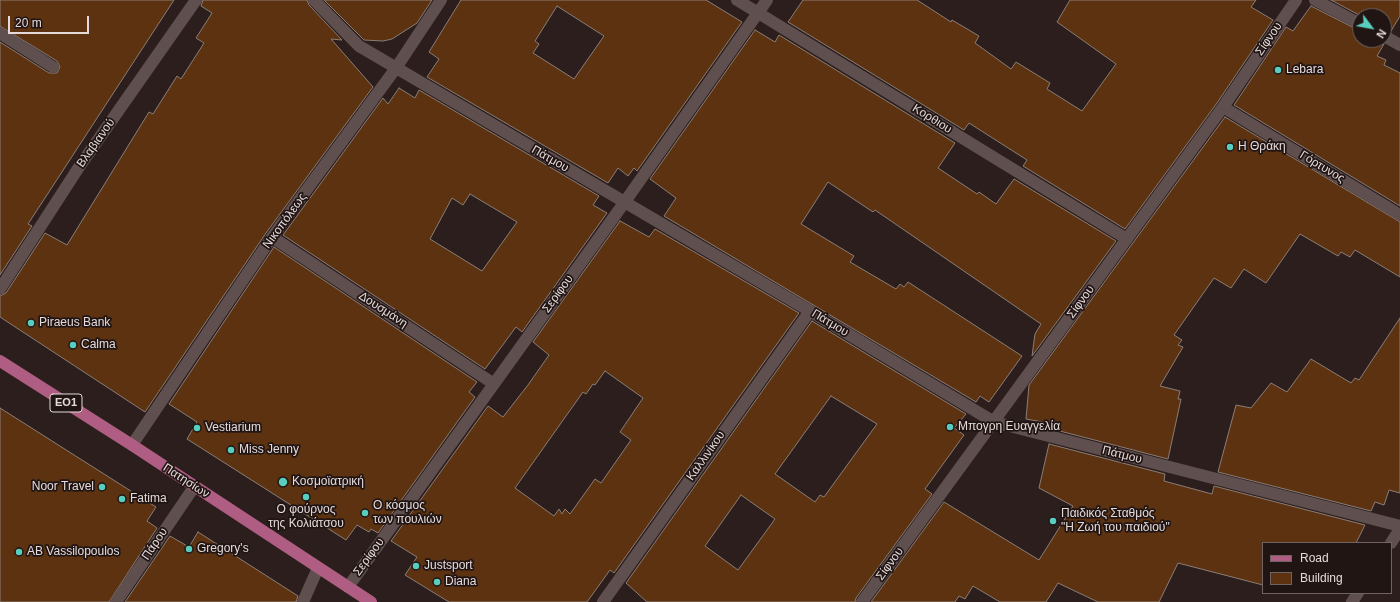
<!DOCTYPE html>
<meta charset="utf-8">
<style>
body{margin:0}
#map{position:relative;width:1400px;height:602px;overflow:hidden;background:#2b1e1d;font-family:Helvetica,sans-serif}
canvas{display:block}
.legend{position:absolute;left:1262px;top:542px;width:130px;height:52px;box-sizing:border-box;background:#211514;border:1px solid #6f6463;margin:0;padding:5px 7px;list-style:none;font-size:12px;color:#e4dada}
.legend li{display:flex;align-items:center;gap:8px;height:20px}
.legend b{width:20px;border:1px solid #6f6463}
.north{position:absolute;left:1352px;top:8px;width:40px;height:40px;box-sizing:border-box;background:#211514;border:1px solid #6f6463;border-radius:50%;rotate:122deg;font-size:11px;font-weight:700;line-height:16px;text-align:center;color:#e4dada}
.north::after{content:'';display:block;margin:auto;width:14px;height:18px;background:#59cebe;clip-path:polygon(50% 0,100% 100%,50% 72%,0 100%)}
.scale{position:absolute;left:8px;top:16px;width:81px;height:18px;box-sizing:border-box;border:2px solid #e4dada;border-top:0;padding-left:5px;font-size:12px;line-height:14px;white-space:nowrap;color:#e4dada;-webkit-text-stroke:3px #211514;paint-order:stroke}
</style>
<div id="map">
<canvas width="1400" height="602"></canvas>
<ul class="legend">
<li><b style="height:5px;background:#af5d83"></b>Road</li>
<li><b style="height:11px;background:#5c3211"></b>Building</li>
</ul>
<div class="north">N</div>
<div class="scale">20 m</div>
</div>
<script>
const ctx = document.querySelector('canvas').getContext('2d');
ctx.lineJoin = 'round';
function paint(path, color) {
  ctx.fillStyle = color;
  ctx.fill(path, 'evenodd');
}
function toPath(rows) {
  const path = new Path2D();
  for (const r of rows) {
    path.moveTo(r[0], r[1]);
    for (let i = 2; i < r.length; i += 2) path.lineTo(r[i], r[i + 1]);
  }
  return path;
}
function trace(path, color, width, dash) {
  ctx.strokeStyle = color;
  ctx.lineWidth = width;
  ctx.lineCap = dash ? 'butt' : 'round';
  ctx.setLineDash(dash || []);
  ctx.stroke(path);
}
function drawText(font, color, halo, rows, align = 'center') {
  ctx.font = font + ' Helvetica,sans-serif';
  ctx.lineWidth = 3.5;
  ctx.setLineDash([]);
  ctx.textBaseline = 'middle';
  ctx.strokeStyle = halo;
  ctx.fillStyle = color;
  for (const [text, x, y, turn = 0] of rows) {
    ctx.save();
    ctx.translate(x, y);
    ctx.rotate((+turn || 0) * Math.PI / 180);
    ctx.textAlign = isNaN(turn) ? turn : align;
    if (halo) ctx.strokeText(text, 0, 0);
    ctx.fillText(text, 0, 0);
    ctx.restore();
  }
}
const building = toPath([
 [0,0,174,0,28,224,32,226,0,275,0,42,49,73,57,73,60,67,57,61,0,26,0,0],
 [203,0,307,0,309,5,342,40,331,39,373,87,266,233,145,412,0,317,0,296,6,293,45,233,67,245,149,112,153,114,177,76,181,79,204,43,196,38,212,13,201,6,203,0],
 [324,0,432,0,417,23,392,39,383,41,364,40,324,0],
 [461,0,706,0,742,22,637,171,634,168,628,176,618,168,608,183,427,77,439,59,429,52,461,0],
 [557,6,604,36,574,79,533,53,539,44,535,41,557,6],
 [803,0,917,0,951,22,952,20,979,36,975,43,1011,69,1016,62,1050,83,1047,89,1082,111,1116,64,1057,22,1070,0,1256,0,1251,7,1273,20,1217,103,1125,229,1023,166,1027,160,969,123,964,130,788,22,803,0],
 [1331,0,1400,0,1400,16,1391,31,1384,29,1384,16,1361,16,1331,0],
 [1311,6,1360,31,1360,40,1378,40,1384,44,1377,56,1386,60,1384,65,1400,73,1400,206,1234,105,1286,27,1293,31,1311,6],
 [755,30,775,42,779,35,955,143,938,168,977,194,979,192,996,204,1014,179,1116,241,1032,356,1035,334,1041,324,875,210,873,212,828,182,801,224,854,256,850,262,896,289,900,284,904,287,908,282,1022,356,989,402,980,396,976,402,664,216,676,198,650,179,755,30],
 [399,88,415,98,419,90,599,196,593,205,607,213,522,332,516,327,485,369,283,235,383,98,388,104,399,88],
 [470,194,517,222,482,271,430,239,452,198,463,205,470,194],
 [1225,117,1400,222,1400,277,1355,250,1350,257,1341,252,1338,256,1300,234,1266,283,1244,269,1231,288,1214,278,1174,335,1182,340,1178,345,1183,347,1160,386,1180,391,1178,399,1181,399,1168,459,1052,429,1054,424,1026,419,1029,385,1225,117],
 [620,221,649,237,655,229,799,313,614,573,610,570,587,602,449,602,405,575,417,557,391,541,488,406,503,417,528,385,549,355,533,342,620,221],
 [605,371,643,398,620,432,631,440,601,483,595,479,570,514,565,509,562,514,559,509,554,516,515,488,583,392,586,394,593,384,595,385,605,371],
 [274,247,477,382,469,392,475,397,378,533,371,529,369,532,357,525,346,540,187,439,197,422,169,404,274,247],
 [1400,318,1400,493,1389,490,1384,505,1375,502,1371,511,1218,472,1236,405,1251,408,1271,383,1287,392,1311,359,1351,383,1355,378,1359,380,1400,318],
 [812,321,966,414,954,428,964,435,925,489,932,494,856,598,855,602,647,602,626,583,812,321],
 [831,396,877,424,824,497,820,495,815,502,775,474,831,396],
 [741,495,775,519,738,570,705,546,741,495],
 [0,408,156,507,147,521,157,528,109,602,0,602,0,408],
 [1049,444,1165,474,1164,481,1212,494,1214,486,1365,525,1356,543,1263,543,1263,585,1178,563,1159,602,1098,602,1058,583,1046,602,1000,602,973,586,965,599,959,596,955,602,871,602,944,502,1039,560,1073,506,1039,488,1049,444],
 [198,532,298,596,296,602,125,602,170,536,189,547,198,532]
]);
paint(building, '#5c3211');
trace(building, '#8b7e76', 1);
trace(toPath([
 [0,33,53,67]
]), '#5f504f', 12);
trace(toPath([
 [314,0,359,46,810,311,994,422,1400,526],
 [737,0,1127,239],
 [1315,0,1360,24],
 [1384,36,1400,45],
 [1223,107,1400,215],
 [272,237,494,384],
 [0,289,79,167,196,0],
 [132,445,272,237,396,68,441,0],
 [1391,543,1400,529],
 [348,587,624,203,767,0],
 [116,602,194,487],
 [303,602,318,568],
 [603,602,810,311],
 [862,602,1223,107,1296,0],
 [1352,602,1358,593]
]), '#5f504f', 12);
trace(toPath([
 [0,361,132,445,371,602]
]), '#af5d83', 12);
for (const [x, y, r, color] of [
 [1278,70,4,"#59cebe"],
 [1230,147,4,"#59cebe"],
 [31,323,4,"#59cebe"],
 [73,345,4,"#59cebe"],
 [950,427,4,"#59cebe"],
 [197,428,4,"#59cebe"],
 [231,450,4,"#59cebe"],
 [283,482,5,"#59cebe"],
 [102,487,4,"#59cebe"],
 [306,497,4,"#59cebe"],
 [122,499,4,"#59cebe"],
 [365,513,4,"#59cebe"],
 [1053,521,4,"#59cebe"],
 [189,549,4,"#59cebe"],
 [19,552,4,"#59cebe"],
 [416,566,4,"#59cebe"],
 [437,582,4,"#59cebe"]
]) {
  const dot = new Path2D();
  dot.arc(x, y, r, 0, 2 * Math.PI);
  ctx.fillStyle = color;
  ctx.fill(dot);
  trace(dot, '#211514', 1.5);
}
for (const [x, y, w] of [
 [66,403,32]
]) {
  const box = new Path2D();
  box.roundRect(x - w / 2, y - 9, w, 18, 3);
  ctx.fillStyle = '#211514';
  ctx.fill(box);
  trace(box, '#e4dada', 1);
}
drawText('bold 11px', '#e4dada', null, [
 ["ΕΟ1",66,403]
]);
drawText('12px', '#e4dada', '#211514', [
 ["Σίφνου",1269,39,-56],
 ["Κορθιου",932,119,32],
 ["Βλαβιανού",96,143,-55],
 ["Πάτμου",550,159,30],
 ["Γόρτυνος",1322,167,31],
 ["Νικοπόλεως",285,221,-54],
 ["Σερίφου",558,294,-54],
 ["Σίφνου",1081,302,-54],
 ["Δουσμάνη",383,310,33],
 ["Πάτμου",830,323,31],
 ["Πάτμου",1122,455,14],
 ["Καλλινίκου",706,456,-55],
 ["Πατησίων",186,481,33],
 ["Πάρου",155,544,-56],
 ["Σερίφου",369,557,-54],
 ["Σίφνου",890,564,-54]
]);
drawText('12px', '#e4dada', '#211514', [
 ["Lebara",1286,70],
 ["Η Θράκη",1238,147],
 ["Piraeus Bank",39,323],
 ["Calma",81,345],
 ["Μπογρη Ευαγγελία",958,427],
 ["Vestiarium",205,428],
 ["Miss Jenny",239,450],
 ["Κοσμοϊατρική",292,482],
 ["Noor Travel",94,487,"right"],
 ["Fatima",130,499],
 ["Ο κόσμος",373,506],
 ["των πουλιών",373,520],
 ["Ο φούρνος",306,510,"center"],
 ["της Κολιάτσου",306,524,"center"],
 ["Παιδικός Σταθμός",1061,514],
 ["\"Η Ζωή του παιδιού\"",1061,528],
 ["Gregory's",197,549],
 ["AB Vassilopoulos",27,552],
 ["Justsport",424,566],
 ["Diana",445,582]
], 'left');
</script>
